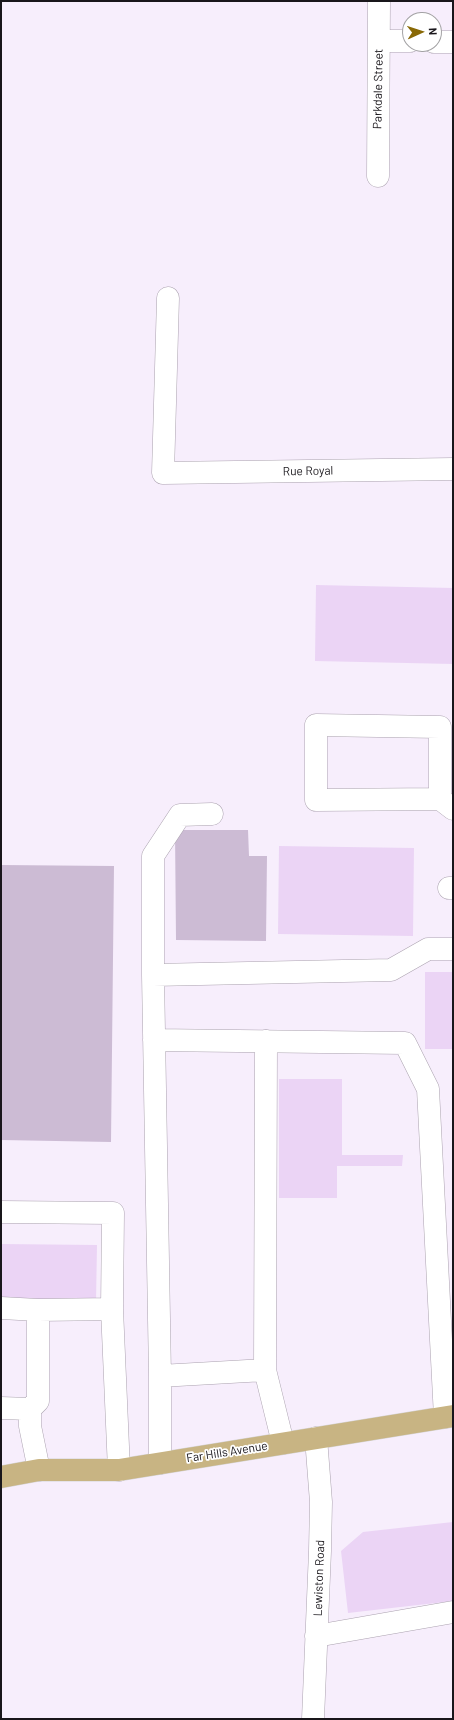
<!DOCTYPE html>
<style>
body{margin:0}
#map{position:relative;width:454px;height:1720px;overflow:hidden;background:#f7eefc;font-family:Barlow,sans-serif}
canvas{display:block}
.frame{position:absolute;inset:0;border:2px solid #19161b;pointer-events:none}
.north{position:absolute;left:402px;top:12px;width:40px;height:40px;box-sizing:border-box;background:#fff;border:1px solid #a3a2a4;border-radius:50%;rotate:87deg;font-size:11px;font-weight:700;line-height:16px;text-align:center;color:#19161b}
.north::after{content:'';display:block;margin:auto;width:14px;height:18px;background:#896906;clip-path:polygon(50% 0,100% 100%,50% 72%,0 100%)}
</style>
<div id="map">
<canvas width="454" height="1720"></canvas>
<div class="frame"></div>
<div class="north">N</div>
</div>
<script>
const ctx = document.querySelector('canvas').getContext('2d');
ctx.lineJoin = 'round';
function paint(path, color) {
  ctx.fillStyle = color;
  ctx.fill(path, 'evenodd');
}
function toPath(rows) {
  const path = new Path2D();
  for (const r of rows) {
    path.moveTo(r[0], r[1]);
    for (let i = 2; i < r.length; i += 2) path.lineTo(r[i], r[i + 1]);
  }
  return path;
}
function trace(path, color, width, dash) {
  ctx.strokeStyle = color;
  ctx.lineWidth = width;
  ctx.lineCap = dash ? 'butt' : 'round';
  ctx.setLineDash(dash || []);
  ctx.stroke(path);
}
function drawText(font, color, halo, rows, align = 'center') {
  ctx.font = font + ' Barlow,sans-serif';
  ctx.lineWidth = 3.5;
  ctx.setLineDash([]);
  ctx.textBaseline = 'middle';
  ctx.strokeStyle = halo;
  ctx.fillStyle = color;
  for (const [text, x, y, turn = 0] of rows) {
    ctx.save();
    ctx.translate(x, y);
    ctx.rotate((+turn || 0) * Math.PI / 180);
    ctx.textAlign = isNaN(turn) ? turn : align;
    if (halo) ctx.strokeText(text, 0, 0);
    ctx.fillText(text, 0, 0);
    ctx.restore();
  }
}
paint(toPath([
 [175,830,248,830,249,856,267,856,266,941,176,940],
 [1,865,114,866,111,1142,1,1140]
]), '#ccbbd4');
paint(toPath([
 [316,585,453,588,453,664,315,661],
 [279,846,414,848,413,936,278,934],
 [425,972,453,972,453,1049,425,1049],
 [279,1079,342,1079,342,1155,403,1155,402,1166,337,1166,337,1198,279,1198],
 [1,1244,97,1245,96,1302,1,1301],
 [453,1522,453,1601,348,1613,341,1551,363,1532]
]), '#ebd4f5');
const minor = toPath([
 [379,41,410,41],
 [434,42,453,42],
 [378,176,379,1],
 [168,298,163,473,453,469],
 [440,799,440,727,316,725,316,800,440,799,453,809],
 [212,814,180,815,153,856,153,975,160,1376,265,1370],
 [449,888,453,888],
 [153,975,391,970,428,949,453,949],
 [154,1040,405,1043,428,1089,445,1417],
 [266,1041,265,1370,283,1443],
 [1,1212,113,1213,112,1309,38,1310],
 [1,1308,38,1310,38,1401,30,1409,30,1426,39,1470],
 [112,1309,119,1470],
 [160,1376,160,1463],
 [1,1408,30,1409],
 [316,1636,453,1612],
 [313,1719,320,1551,321,1502,316,1438]
]);
const major = toPath([
 [1,1477,39,1470,119,1470,453,1416]
]);
trace(minor, '#aba2af', 23);
trace(major, '#d6d5d6', 23);
trace(minor, '#fff', 22);
trace(major, '#c8b483', 22);
drawText('12px', '#19161b', '#fff', [
 ["Parkdale Street",378,89,-89],
 ["Rue Royal",308,471,-1],
 ["Far Hills Avenue",227,1452,-9],
 ["Lewiston Road",319,1578,-88]
]);
</script>
